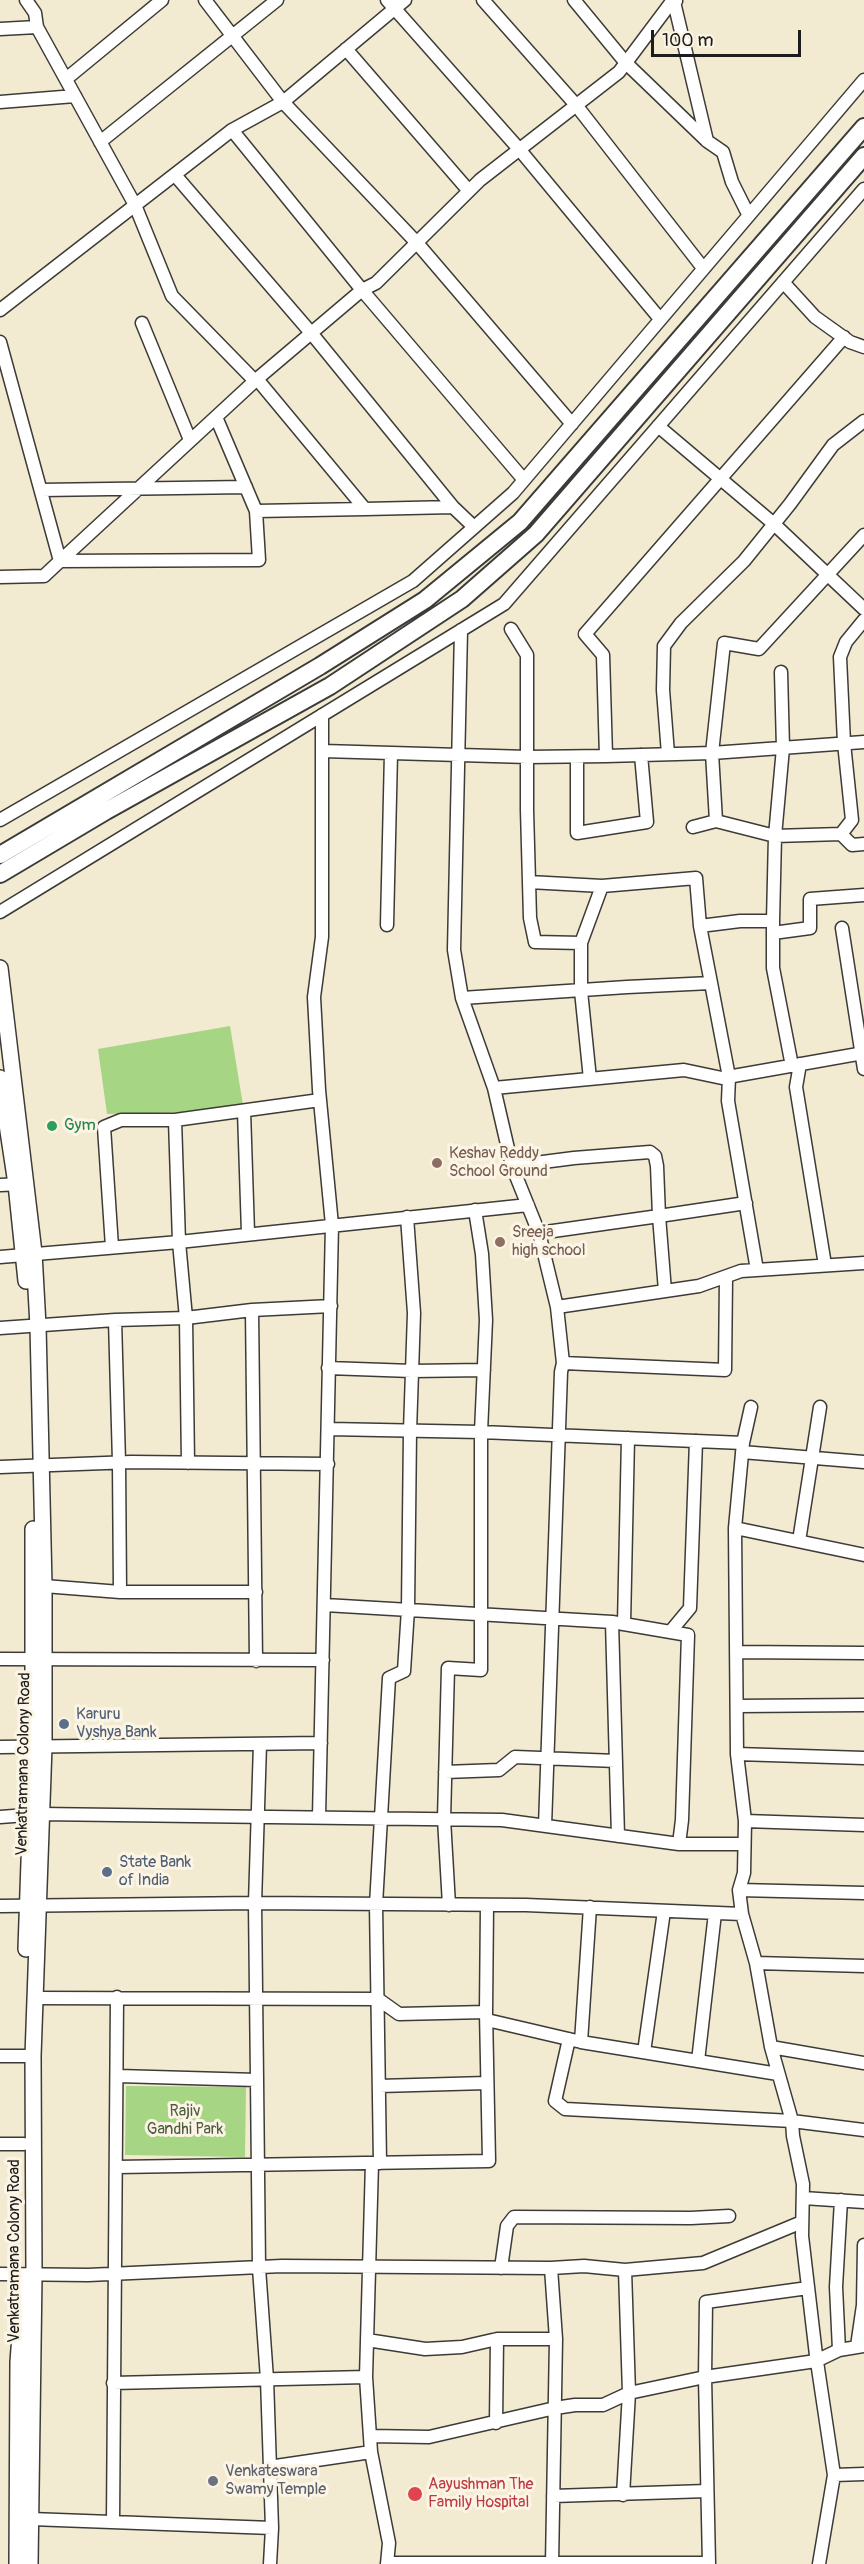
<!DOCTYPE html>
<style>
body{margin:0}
#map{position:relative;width:864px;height:2564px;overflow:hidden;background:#f2ebd1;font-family:Pangolin,sans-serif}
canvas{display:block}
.scale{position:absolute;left:651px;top:30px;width:150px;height:27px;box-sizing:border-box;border:3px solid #1c1c1c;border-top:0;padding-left:8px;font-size:18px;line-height:21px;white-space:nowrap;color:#1c1c1c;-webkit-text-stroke:4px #fcf5e5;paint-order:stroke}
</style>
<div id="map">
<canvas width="864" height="2564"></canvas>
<div class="scale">100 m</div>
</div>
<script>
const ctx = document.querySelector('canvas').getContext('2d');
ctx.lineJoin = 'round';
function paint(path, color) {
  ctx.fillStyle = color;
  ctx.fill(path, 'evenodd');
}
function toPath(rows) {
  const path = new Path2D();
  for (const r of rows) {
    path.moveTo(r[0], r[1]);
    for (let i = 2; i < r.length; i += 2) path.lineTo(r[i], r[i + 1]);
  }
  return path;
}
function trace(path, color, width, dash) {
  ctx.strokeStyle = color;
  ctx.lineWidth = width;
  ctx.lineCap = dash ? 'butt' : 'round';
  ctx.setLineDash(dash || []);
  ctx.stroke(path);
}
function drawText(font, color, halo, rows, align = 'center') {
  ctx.font = font + ' Pangolin,sans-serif';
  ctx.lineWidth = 6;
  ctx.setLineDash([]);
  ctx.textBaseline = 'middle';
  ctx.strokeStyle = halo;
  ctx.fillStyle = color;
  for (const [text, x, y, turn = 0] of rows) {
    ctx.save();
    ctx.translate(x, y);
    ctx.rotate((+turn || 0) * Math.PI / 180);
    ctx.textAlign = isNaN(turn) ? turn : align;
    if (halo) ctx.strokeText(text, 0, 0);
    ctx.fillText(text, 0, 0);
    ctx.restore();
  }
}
paint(toPath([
 [230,1026,244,1111,107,1114,98,1049],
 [126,2086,246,2087,245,2157,125,2155]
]), '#a6d583');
const minor = toPath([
 [26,0,35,13,37,27],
 [205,0,283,102,405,0],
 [387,0,519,149,660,319],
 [483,0,576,105,703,268],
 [574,0,626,63,707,141],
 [676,1,674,2,707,141,723,152,732,182,748,214],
 [0,29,37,27,135,205,172,296,255,381],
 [346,49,469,191],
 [66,79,162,0],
 [0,102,75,96],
 [232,130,362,290,524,480],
 [100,142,277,0],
 [175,175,312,334,453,507],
 [783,282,815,317,850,342,864,347],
 [0,310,232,130,283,102,417,243,572,424],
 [142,323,190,440],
 [0,342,60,561,257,379,362,290,376,283,480,180,619,72,673,0],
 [257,379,365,509,453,507,474,527],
 [658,426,774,524,864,609],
 [41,490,246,487],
 [256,511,365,509],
 [0,577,44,576,60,561,259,560,256,511,216,417],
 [511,629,527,655,527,810,530,918,535,942,581,943],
 [461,630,454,950,462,998,494,1088,684,1070,722,1078,864,1053],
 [781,672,783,748,775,836,841,834,852,845,864,844],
 [323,751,528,757,606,756,712,753,864,742],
 [668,754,663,690,664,646,681,623,744,561,790,504,833,445,864,421],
 [606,756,603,655,585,634,844,337],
 [577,757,577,833,647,822,641,755],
 [0,820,413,581,513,493,864,80],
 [716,821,775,836,773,921],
 [693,827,716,821,712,753,724,643,759,649,864,535],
 [841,834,852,820,844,743,840,657,846,642,864,620],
 [529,882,602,886],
 [0,912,504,604,864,189],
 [387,925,391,753],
 [700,926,711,983],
 [842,928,864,1069],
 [773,933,810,928,810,899,864,895],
 [462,998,627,987,711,983,729,1077,728,1101,757,1270],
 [800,1064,796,1087,825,1265],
 [590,1079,581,991,581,943,602,886,696,878,700,926,740,921,773,921,773,968,792,1066],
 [494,1088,512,1166,539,1233,557,1307,563,1363,561,1372,545,1826],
 [244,1111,248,1233],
 [175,1120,179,1242,186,1318,188,1463],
 [512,1166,574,1158,650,1152,655,1156,657,1166,659,1216,746,1203],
 [0,1185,23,1184],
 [539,1233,659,1216,665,1291],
 [112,1247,104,1127,121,1120,175,1120,320,1100],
 [0,1257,179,1242,528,1205],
 [557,1307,699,1286,741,1271,864,1263],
 [252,1310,256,1661],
 [115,1320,119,1462,120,1592],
 [0,1328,115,1320,186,1318,252,1310,331,1306],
 [563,1363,725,1370,726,1277],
 [328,1368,412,1371,484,1370],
 [751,1407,743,1443,735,1528,737,1754,745,1821,744,1873,739,1890,742,1914,756,1963,771,2047,792,2121,793,2136,803,2184,802,2236,816,2355,834,2475,819,2564],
 [329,1429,481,1432,743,1443],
 [742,1452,864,1462],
 [0,1467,131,1462,328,1464],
 [735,1528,864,1555],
 [799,1541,820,1407],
 [44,1586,120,1592,256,1592],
 [325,1605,612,1622],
 [624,1624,628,1438],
 [670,1632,690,1608,696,1441],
 [736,1652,864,1653],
 [0,1659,323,1660],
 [737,1706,864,1705],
 [0,1747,321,1743],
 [737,1754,864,1758],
 [445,1772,499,1770,515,1757,616,1761],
 [0,1817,40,1814,502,1820,679,1844,744,1844],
 [319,1817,332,1225,319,1090,314,997,322,937,322,715],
 [745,1821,864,1825],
 [618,1836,612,1622,688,1635,682,1820,679,1844],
 [739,1890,864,1893],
 [449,1905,444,1819,448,1668,481,1670,481,1432,486,1320,482,1254,475,1210],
 [0,1906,255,1903,526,1905,742,1914],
 [590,1907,581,2042,778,2074],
 [756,1963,864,1966],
 [34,1998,378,1999,399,2014,486,2012,487,1905],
 [487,2020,577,2041],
 [569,2039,555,2101,565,2109,792,2121,864,2130],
 [771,2047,864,2063],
 [644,2052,664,1911],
 [0,2056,33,2056],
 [698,2061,715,1913],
 [118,2076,257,2080,255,1903,260,1744],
 [257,2080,259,2268,267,2379,272,2528,270,2564],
 [379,2086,487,2083],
 [0,2144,24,2144],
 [380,2163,376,1905,389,1678,404,1671,408,1609,410,1431,414,1313,407,1217],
 [117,2167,489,2161,486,2012],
 [803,2198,864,2202],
 [501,2268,507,2226,514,2217,691,2218,729,2216],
 [551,2268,556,2339,552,2564],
 [0,2274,88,2275,282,2266,551,2268,584,2266,625,2270,703,2263,802,2222],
 [367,2340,425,2349,462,2347,497,2339],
 [857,2346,863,2305,864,2245],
 [839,2350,836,2287,841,2200],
 [366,2377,371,2452,389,2543,387,2564],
 [113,2383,366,2377,372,2163],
 [496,2423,497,2339,556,2339],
 [370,2436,429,2437,555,2408,575,2405,603,2405,629,2393,705,2377,816,2361,839,2350,864,2346],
 [269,2467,371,2452],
 [834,2475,864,2474],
 [623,2495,629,2393,625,2270],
 [553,2496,707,2491],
 [31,2519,272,2528],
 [113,2522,117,1997],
 [387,2563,709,2563],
 [709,2564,705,2377,706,2302,808,2288]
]);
const major = toPath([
 [0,968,34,1253,38,1326,44,1586,44,1746,33,2056,34,2275,30,2564],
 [0,1078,16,1184,26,1281],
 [26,1949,33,1746,33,1529],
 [17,2564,18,2362,24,2282]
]);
const highway = toPath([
 [0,855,320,666,425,600,520,522,864,127],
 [0,874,106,811,330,686,462,599,536,534,864,156]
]);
trace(minor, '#3c3b37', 15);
trace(major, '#3c3b37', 18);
trace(highway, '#3c3b37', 20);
trace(minor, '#fff', 12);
trace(major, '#fff', 15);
trace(highway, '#fff', 16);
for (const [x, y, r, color] of [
 [52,1126,6,"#2e9e5b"],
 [437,1163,6,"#8d6e63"],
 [500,1242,6,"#8d6e63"],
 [64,1724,6,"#5c6f8a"],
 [107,1872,6,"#5c6f8a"],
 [213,2481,6,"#6b7280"],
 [415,2494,8,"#e0444e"]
]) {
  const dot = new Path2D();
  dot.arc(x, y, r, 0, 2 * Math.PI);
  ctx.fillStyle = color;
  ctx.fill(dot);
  trace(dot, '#fcf5e5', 2);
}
drawText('16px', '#27864d', '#fcf5e5', [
 ["Gym",64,1126]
], 'left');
drawText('16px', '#785e54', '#fcf5e5', [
 ["Keshav Reddy",449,1154],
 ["School Ground",449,1172],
 ["Sreeja",512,1233],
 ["high school",512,1251]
], 'left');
drawText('16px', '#4e5e75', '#fcf5e5', [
 ["Karuru",76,1715],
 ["Vyshya Bank",76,1733],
 ["State Bank",119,1863],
 ["of India",119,1881]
], 'left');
drawText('16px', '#1c1c1c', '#fcf5e5', [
 ["Venkatramana Colony Road",24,1764,-89],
 ["Venkatramana Colony Road",15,2251,-90]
]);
drawText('16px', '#4c5d40', '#fcf5e5', [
 ["Rajiv",185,2112],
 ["Gandhi Park",185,2130]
]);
drawText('16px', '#5b616d', '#fcf5e5', [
 ["Venkateswara",225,2472],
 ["Swamy Temple",225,2490]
], 'left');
drawText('16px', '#be3a42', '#fcf5e5', [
 ["Aayushman The",428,2485],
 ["Family Hospital",428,2503]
], 'left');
</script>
